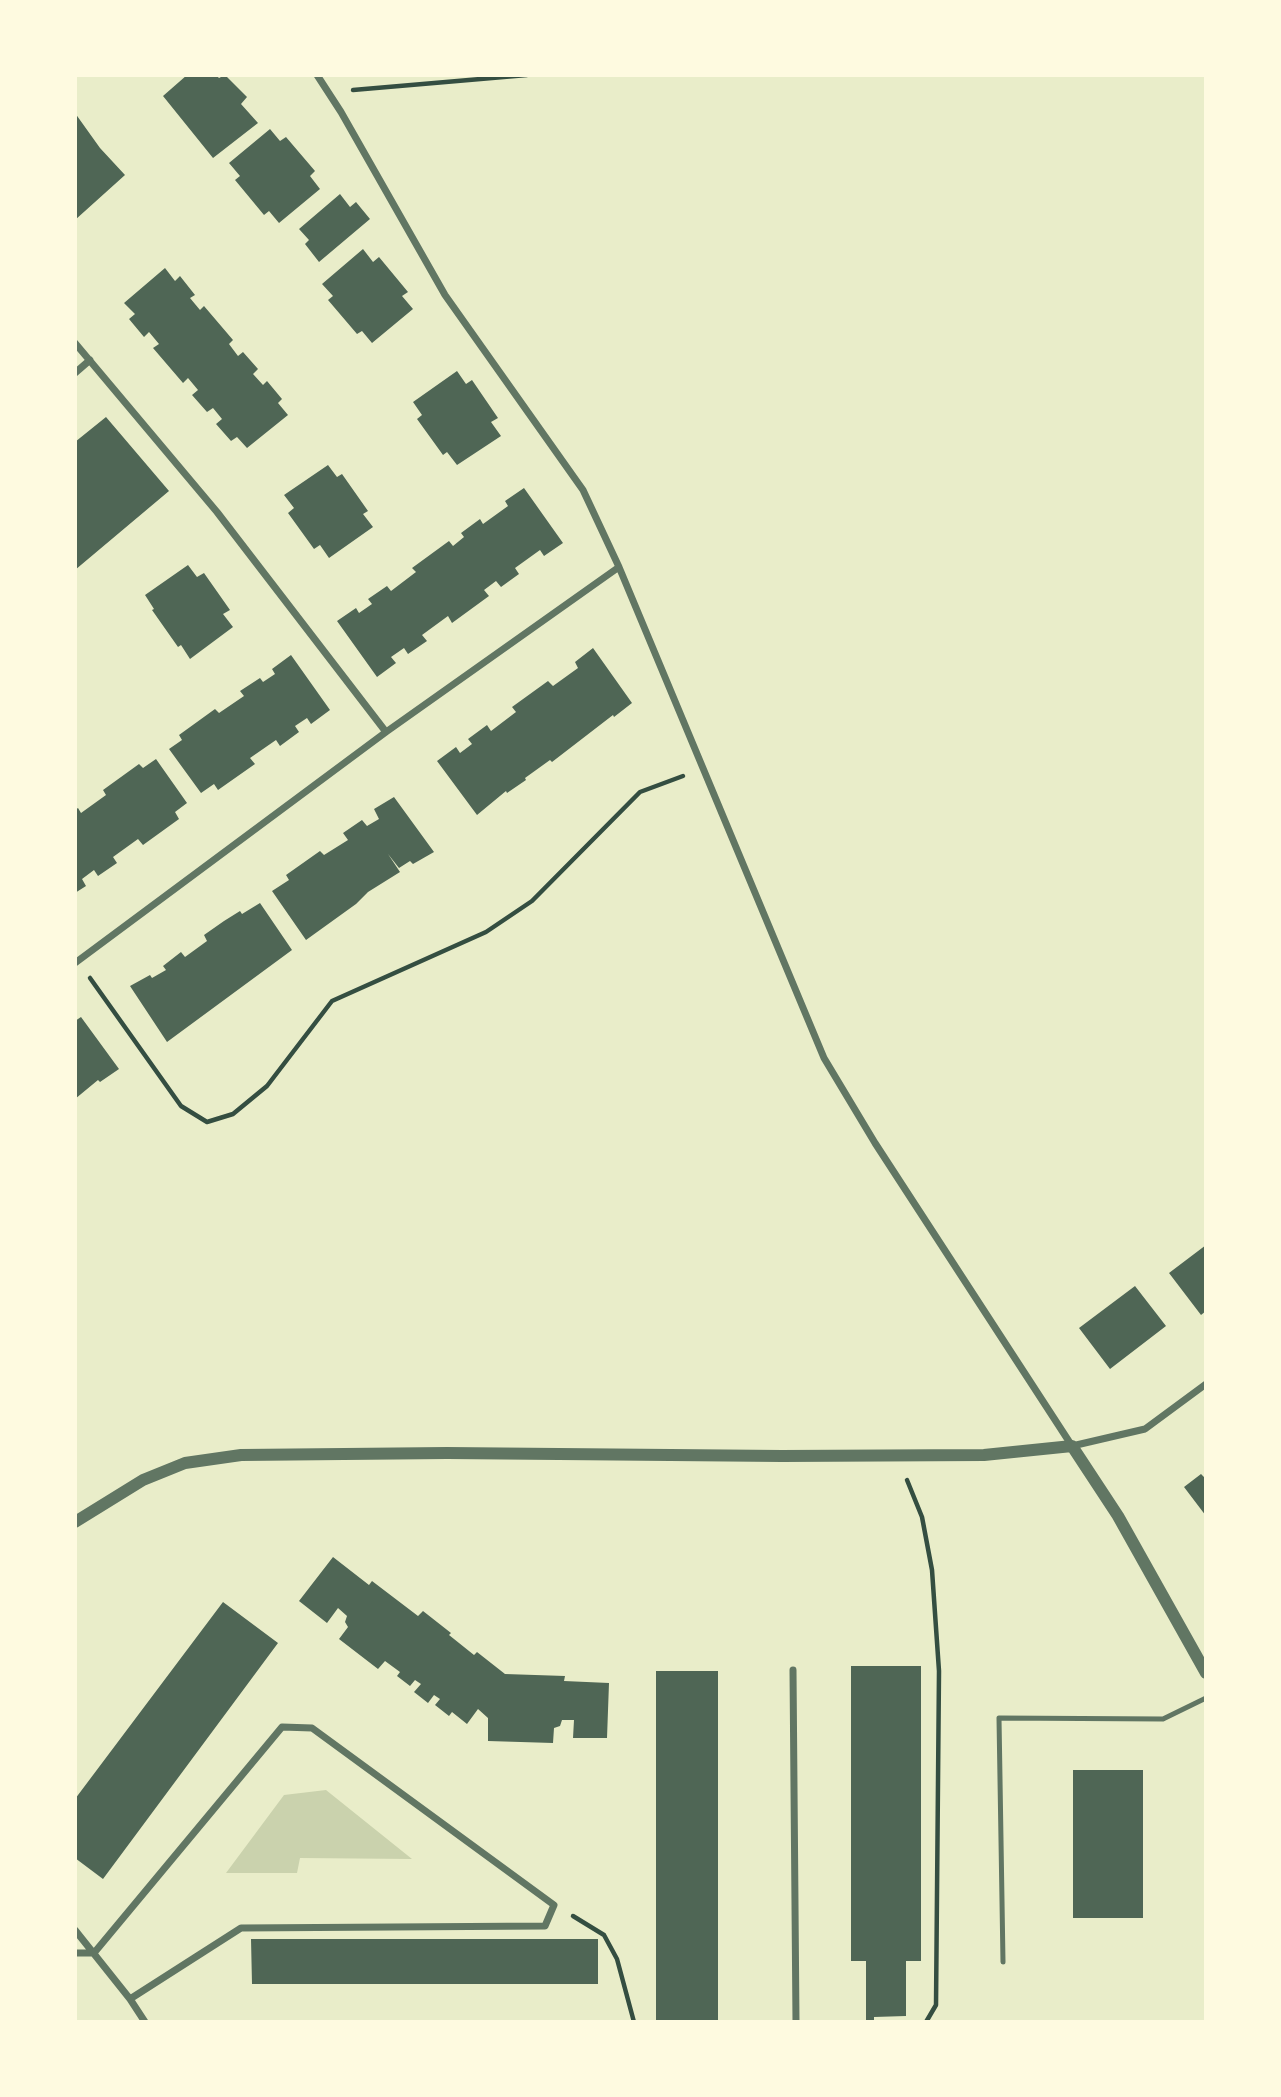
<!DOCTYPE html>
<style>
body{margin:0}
#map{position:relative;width:1281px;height:2097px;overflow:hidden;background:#e9edc9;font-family:"Libre Baskerville",serif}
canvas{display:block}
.frame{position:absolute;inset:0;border:77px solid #fefae0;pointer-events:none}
</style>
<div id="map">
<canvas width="1281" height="2097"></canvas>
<div class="frame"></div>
</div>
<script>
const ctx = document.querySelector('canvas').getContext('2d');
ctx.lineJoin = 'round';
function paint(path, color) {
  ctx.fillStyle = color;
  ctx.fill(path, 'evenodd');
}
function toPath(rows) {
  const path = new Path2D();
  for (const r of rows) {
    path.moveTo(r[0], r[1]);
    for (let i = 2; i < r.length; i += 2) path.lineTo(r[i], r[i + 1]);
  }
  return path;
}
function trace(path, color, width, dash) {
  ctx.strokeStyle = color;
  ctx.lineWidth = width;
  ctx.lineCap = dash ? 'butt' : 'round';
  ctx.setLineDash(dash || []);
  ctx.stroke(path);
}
paint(toPath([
 [326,1790,412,1859,300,1858,297,1873,226,1873,284,1795]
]), '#cad2ad');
paint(toPath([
 [187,75,216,75,219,78,225,75,247,97,241,104,258,123,213,158,163,96],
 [75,113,100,148,125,175,75,220],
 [270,129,280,141,286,137,315,171,310,176,320,189,279,223,269,211,264,215,235,180,240,176,229,163],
 [340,194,350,207,356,202,370,219,319,262,305,244,309,240,299,229],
 [363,249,373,262,379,257,408,292,402,296,413,309,372,343,362,331,357,334,328,300,333,296,322,284],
 [165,268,175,281,180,276,195,295,190,298,200,310,204,306,233,340,229,344,238,356,243,352,258,369,253,374,263,385,267,381,282,399,278,403,288,415,247,448,237,437,231,441,216,424,222,419,213,408,207,412,192,395,198,390,188,378,183,383,153,348,159,344,149,332,144,337,129,319,135,314,124,303],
 [457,371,466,384,472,380,498,418,491,422,501,436,457,465,447,452,443,455,417,419,422,415,413,402],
 [106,417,169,491,75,570,75,442],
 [328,465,337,477,342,474,368,511,363,514,373,527,329,558,320,545,314,549,288,513,294,508,284,495],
 [524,488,563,543,544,556,540,550,515,568,519,574,501,587,496,581,484,590,489,596,452,623,448,616,422,635,427,641,408,654,404,648,391,657,396,663,377,677,337,621,356,608,359,613,372,604,368,599,387,586,391,591,416,572,412,568,449,541,453,546,464,537,461,533,480,519,483,524,508,506,505,501],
 [188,565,197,577,204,573,230,610,223,614,233,627,190,659,181,645,178,647,152,610,154,609,145,595],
 [593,648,632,703,614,717,613,715,552,762,550,760,525,778,526,780,507,793,506,791,477,815,437,761,456,747,460,753,472,744,468,739,487,725,491,731,516,712,512,707,548,681,553,686,578,668,575,662],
 [291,655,330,710,311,724,307,718,295,726,299,732,280,746,276,740,250,758,255,764,218,790,214,784,201,793,169,749,182,740,179,735,215,709,219,713,244,696,240,691,260,678,263,682,275,674,272,669],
 [156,759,187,803,175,812,179,819,143,845,138,839,113,857,117,863,98,876,94,870,82,879,86,886,75,893,75,810,78,808,81,813,106,795,103,790,139,764,143,768],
 [394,797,434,852,413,864,410,861,399,868,388,854,400,872,368,892,356,904,306,940,272,891,289,880,286,875,320,851,324,855,348,840,343,833,362,820,367,826,379,819,374,809],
 [260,903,292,950,167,1042,130,986,150,975,152,978,166,970,163,966,181,952,185,957,207,941,204,935,224,921,240,911,242,914],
 [81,1017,119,1069,100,1082,98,1080,75,1099,75,1021],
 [1206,1245,1206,1311,1201,1315,1169,1273],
 [1135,1286,1166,1326,1110,1369,1079,1328],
 [1201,1474,1206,1479,1206,1516,1184,1487],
 [333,1557,369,1585,372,1581,418,1616,423,1611,451,1633,449,1635,474,1655,477,1652,505,1674,565,1676,564,1681,609,1683,607,1738,573,1738,574,1720,562,1720,560,1726,554,1728,553,1743,488,1741,488,1718,478,1709,467,1724,452,1712,449,1716,435,1705,440,1699,434,1695,428,1703,414,1692,421,1684,415,1680,410,1686,397,1676,400,1672,385,1661,378,1669,339,1639,348,1627,345,1622,347,1616,338,1608,327,1623,299,1601],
 [223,1602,278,1643,103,1879,75,1858,75,1799],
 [851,1666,921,1666,921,1961,906,1961,906,2016,874,2017,874,2020,866,2020,866,1961,851,1961],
 [656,1671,718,1671,718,2022,656,2022],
 [1073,1770,1143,1770,1143,1918,1073,1918],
 [251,1939,598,1939,598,1984,252,1984]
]), '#4f6655');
trace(toPath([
 [353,90,527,75],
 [90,978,181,1106,207,1122,233,1114,267,1086,332,1001,486,932,532,901,640,792,683,776],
 [907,1480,922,1517,932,1570,939,1671,936,2005,926,2022],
 [573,1916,604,1935,617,1959,634,2022]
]), '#344e41', 4.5);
trace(toPath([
 [1003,1962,999,1718,1163,1719,1206,1698]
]), '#617663', 5);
trace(toPath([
 [317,75,341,112,445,295,583,490,619,567,824,1058,875,1143,1072,1446,1145,1429,1206,1384],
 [75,343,217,512,386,732],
 [75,373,90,360],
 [75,963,386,732,619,567],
 [793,1670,796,2022],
 [75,1930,130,1999,145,2022],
 [75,1953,94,1953,282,1727,312,1728,554,1905,545,1926,241,1928,130,1999]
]), '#617663', 7);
trace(toPath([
 [75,1522,143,1480,185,1463,241,1455,447,1453,782,1456,984,1455,1072,1446,1118,1516,1206,1673]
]), '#617663', 12);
</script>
